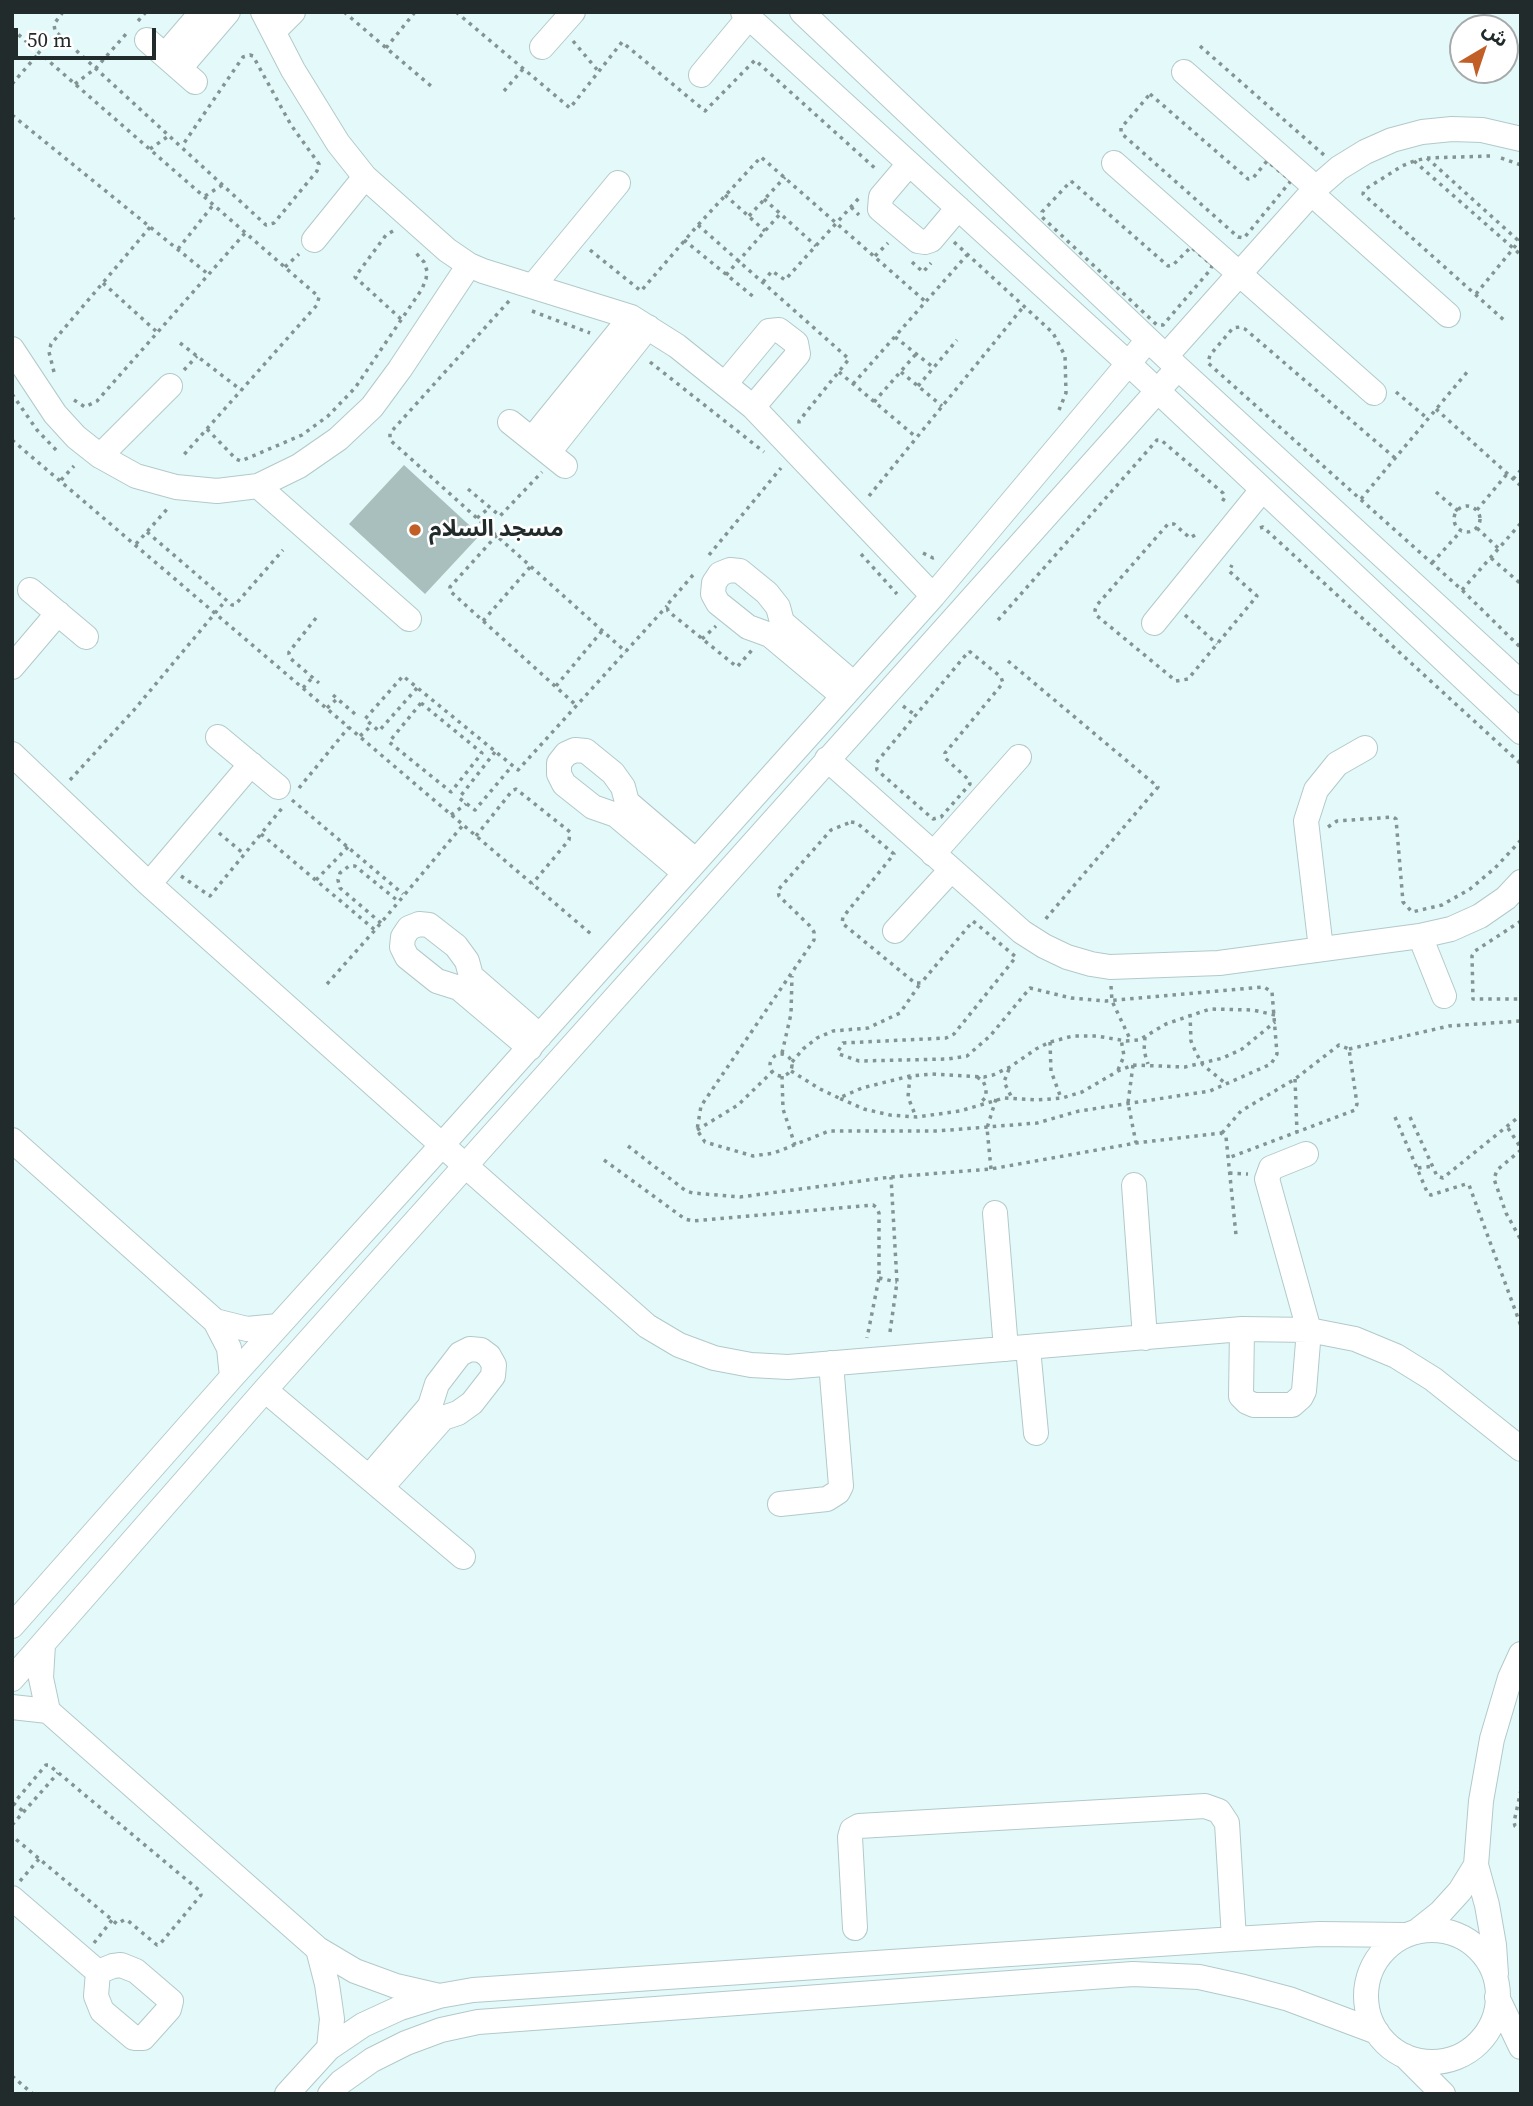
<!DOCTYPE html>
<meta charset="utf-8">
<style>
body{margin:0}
#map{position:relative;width:1533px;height:2106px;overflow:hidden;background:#e4fafa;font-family:"Source Serif 4","Noto Sans Arabic",serif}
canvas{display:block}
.frame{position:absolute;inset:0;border:14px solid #222b2b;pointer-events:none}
.north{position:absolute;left:1449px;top:14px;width:70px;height:70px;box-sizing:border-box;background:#fff;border:2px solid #a7aaaa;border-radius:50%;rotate:39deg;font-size:19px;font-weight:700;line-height:28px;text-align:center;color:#222b2b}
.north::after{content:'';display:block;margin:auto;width:24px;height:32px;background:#c25f27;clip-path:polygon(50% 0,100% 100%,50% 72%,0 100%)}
.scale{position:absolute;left:14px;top:28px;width:142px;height:32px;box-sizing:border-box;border:4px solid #222b2b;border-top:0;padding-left:9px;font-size:21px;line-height:24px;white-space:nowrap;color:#222b2b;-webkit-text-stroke:5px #fff;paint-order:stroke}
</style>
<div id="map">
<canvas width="1533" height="2106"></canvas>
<div class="frame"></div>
<div class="north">ش</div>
<div class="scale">50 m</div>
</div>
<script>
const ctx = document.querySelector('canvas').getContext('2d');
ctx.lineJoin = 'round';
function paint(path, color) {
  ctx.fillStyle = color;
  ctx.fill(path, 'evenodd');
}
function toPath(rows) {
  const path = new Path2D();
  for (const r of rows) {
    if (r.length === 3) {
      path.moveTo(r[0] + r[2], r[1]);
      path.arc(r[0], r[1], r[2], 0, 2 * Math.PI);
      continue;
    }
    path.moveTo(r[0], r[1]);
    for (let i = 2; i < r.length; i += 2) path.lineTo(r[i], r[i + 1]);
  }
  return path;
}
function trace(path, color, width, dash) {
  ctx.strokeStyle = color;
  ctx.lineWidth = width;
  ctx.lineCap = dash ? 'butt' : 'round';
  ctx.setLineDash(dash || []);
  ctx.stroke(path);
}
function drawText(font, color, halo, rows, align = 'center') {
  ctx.font = font + ' "Source Serif 4","Noto Sans Arabic",serif';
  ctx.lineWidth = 5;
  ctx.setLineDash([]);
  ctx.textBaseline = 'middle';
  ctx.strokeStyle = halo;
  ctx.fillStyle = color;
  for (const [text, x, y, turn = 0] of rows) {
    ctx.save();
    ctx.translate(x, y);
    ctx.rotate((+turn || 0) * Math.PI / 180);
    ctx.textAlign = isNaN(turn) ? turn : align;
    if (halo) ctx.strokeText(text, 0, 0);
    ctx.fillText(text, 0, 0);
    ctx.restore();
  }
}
paint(toPath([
 [404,465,480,535,425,594,349,524]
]), '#a9bfbe');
const minor = toPath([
 [263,12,293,70,338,143,365,177,447,250,469,265,483,271,631,317,677,346,753,407,933,596],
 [743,12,1129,364,1521,732],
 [802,12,1178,368,1521,683],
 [274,31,293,12],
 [147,40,195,82],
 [542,47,573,12],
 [165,55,202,12],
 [180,68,228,12],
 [1184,72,1316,188],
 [701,75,749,17],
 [1114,163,1374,393],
 [909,164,881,197,880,209,918,241,925,242,931,240,958,208],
 [1311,193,1448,315],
 [314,240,365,177],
 [533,286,618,183],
 [12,349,55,414,76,437,100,456,136,476,176,487,217,491,258,486,299,466,338,439,372,407,400,369,469,265],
 [1166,356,1316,188,1339,168,1365,152,1392,140,1422,132,1452,129,1482,130,1521,139],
 [725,384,769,331,779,330,796,343,798,354,753,407],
 [510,422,565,466],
 [532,439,631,317],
 [549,452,648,327],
 [100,456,170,386],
 [258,486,409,619],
 [30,590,86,637],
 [1154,623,1262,490],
 [12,667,58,613],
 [843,696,770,635,748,627,718,603,713,594,714,583,720,574,730,570,740,571,767,593,778,607,782,622,854,684],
 [218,737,278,787],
 [12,754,149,884,442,1145,647,1326,679,1345,714,1358,751,1365,788,1367,1242,1329,1309,1330,1355,1339,1396,1356,1433,1379,1521,1449],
 [827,759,1022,932,1044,946,1067,957,1091,964,1110,967,1219,963,1420,936,1451,929,1480,916,1506,898,1521,882],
 [933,854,1019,757],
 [685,873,616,815,593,807,564,784,559,774,559,763,566,754,575,750,586,751,613,773,623,787,627,802,696,861],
 [149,884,251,764],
 [895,931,951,870],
 [1420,936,1444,996],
 [1321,949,1306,821,1316,790,1337,764,1365,748],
 [530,1048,459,988,437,981,407,957,402,947,403,937,409,928,419,924,429,925,456,946,467,961,471,976,540,1036],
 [12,1140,215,1321,229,1348,232,1377],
 [1134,1185,1145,1338],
 [995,1213,1006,1349],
 [215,1321,247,1329,278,1326],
 [1242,1329,1241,1396,1247,1402,1254,1405,1292,1405,1301,1397,1304,1391,1309,1330,1267,1179,1271,1168,1306,1154],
 [1028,1348,1036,1433],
 [265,1390,463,1557],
 [369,1477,430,1406,437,1384,460,1354,470,1349,481,1350,489,1356,494,1365,493,1376,472,1403,458,1413,443,1418,381,1488],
 [780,1504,827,1499,838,1492,841,1486,831,1363],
 [12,1626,232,1377,442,1145,933,596,1148,340],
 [43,1644,41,1678,48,1711],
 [12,1679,265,1390,1178,368],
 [12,1707,48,1711,318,1949,355,1971,396,1986,435,1995],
 [12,1898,98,1972],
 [855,1928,850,1837,852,1830,859,1826,1205,1806,1219,1811,1227,1823,1234,1939],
 [1432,1996,66],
 [1416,1932,1440,1913,1460,1891,1476,1865],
 [318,1949,327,1984,332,2019,329,2048],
 [121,1965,136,1971,171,2001,169,2009,143,2038,134,2038,102,2011,96,1996,98,1972,113,1966,121,1965],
 [1496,1974,1494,1945,1487,1905,1476,1865,1481,1801,1492,1739,1510,1678,1521,1654],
 [1497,1997,1521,2047],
 [1405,2056,1443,2094],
 [287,2094,329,2048,363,2025,400,2008,439,1996,473,1990,1234,1939,1319,1934,1406,1935],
 [330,2094,341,2082,372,2060,406,2043,441,2030,478,2022,1133,1974,1199,1977,1244,1987,1289,1999,1377,2032]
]);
trace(minor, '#b3c9c9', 26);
trace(toPath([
 [63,12,54,24,55,31,266,225,274,223,317,171,319,164,291,125,253,56,250,55,243,57,182,146],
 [344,12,431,86],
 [456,12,570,108,622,42,705,111,755,60,877,170],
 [138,21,146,12],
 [12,29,319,297,317,305,181,458],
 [573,41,599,72],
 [1200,46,1324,155],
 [386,48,415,12],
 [12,84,39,53],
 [75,84,96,68,126,34],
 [504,91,523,69],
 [1150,94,1248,179,1253,178,1267,161,1289,179,1290,182,1244,238,1238,237,1121,133,1121,128,1150,94],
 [12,115,208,274],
 [150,149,170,135],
 [1490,156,1427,158,1414,161,1402,166,1364,190,1363,194,1505,321],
 [1427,158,1521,243],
 [1501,158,1521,165],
 [1414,161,1521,255],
 [1071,181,1168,266,1173,265,1191,247,1212,265,1211,269,1163,325,1157,325,1042,217,1042,212,1071,181],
 [725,195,765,231],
 [205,196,224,184],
 [764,199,816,246],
 [851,207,859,215],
 [749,216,785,177],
 [12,217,15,222],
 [698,225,849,359,799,421,799,424],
 [393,231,386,235,355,277,402,320],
 [684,240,755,298],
 [954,242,1053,333,1065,356,1066,393,1059,410],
 [178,249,214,204],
 [590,250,641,291,698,225,761,157,926,302],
 [875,256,888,243],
 [912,262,923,272,931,263],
 [285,267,299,254],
 [726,275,780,214],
 [763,282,772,271,785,280,859,198],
 [103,283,157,332],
 [1476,294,1521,239],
 [509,301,390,433,390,440,626,652],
 [532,311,590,333],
 [895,337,934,368],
 [180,343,241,390],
 [650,362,764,452],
 [184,370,197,356],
 [54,372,49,352,51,344,151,226],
 [839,372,916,437],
 [901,372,942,406],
 [853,384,967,255],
 [918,386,957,340],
 [1396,392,1428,419],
 [12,394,37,430,58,452],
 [74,400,85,407,97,401,246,232],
 [874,402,916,354],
 [1436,409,1521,486],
 [207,429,236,459,241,461,302,435,328,416,355,388,422,289,426,279,427,271,424,262,416,253],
 [12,440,591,934],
 [1395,458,1245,329,1240,327,1233,328,1210,355,1208,363,1462,590,1521,648],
 [1513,479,1521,470],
 [61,480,74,466],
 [468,489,500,516,542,472],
 [1436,492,1458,511],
 [869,496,1024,306],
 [1361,499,1468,371],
 [1467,519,13],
 [1477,510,1507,474],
 [477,518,489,508],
 [1260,528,1263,527,1521,764],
 [1477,528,1498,548],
 [147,532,232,605,235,605,283,550],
 [497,535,450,587,450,591,577,706],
 [1195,535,1190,538,1174,524,1168,524,1097,605,1095,610,1096,615,1176,681,1188,679,1257,596,1229,571,1232,565],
 [136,544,169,507],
 [923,553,933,558,938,556],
 [861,554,897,594],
 [709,555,781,468],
 [1491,558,1521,584],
 [1432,563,1461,531],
 [693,575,667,605,668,611,737,667,752,650],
 [1462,590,1521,523],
 [1185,615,1217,644],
 [316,618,289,652,289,654,291,659,319,683],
 [998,620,1157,440,1161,440,1223,493,1225,497,1222,502],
 [483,621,531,566],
 [702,639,716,626],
 [969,651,1001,677,1003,683,945,753,945,758,969,780,970,784,941,817,933,819,877,770,876,763,969,651],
 [1008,661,1158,787,1043,922],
 [556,686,602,631],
 [303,688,312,678],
 [417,688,379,731,365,719,403,676,518,770,667,606],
 [333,695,355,714],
 [421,703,482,753,451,792,389,742,421,703],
 [903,706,915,715],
 [327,708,337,699],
 [360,736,371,726],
 [495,752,459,798,475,810,512,766],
 [70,780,134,710,226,600],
 [299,788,349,727],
 [292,800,403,894],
 [451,815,466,804],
 [851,822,857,823,894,854,843,917,842,923,915,983,921,983,973,921,1016,957,954,1034,946,1038,843,1043,838,1051,839,1054,859,1061,948,1059,967,1056,990,1036,1030,988,1071,998,1106,1001,1264,987,1272,992,1277,1054,1271,1064,1210,1091,1079,1111,1037,1123,937,1131,829,1131,774,1153,753,1156,705,1142,697,1130,701,1106,814,940,814,932,810,926,779,896,778,890,831,830,851,822],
 [1328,827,1337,821,1393,817,1396,819,1403,902,1412,912,1442,905,1470,889,1495,868,1521,840],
 [219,833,244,854],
 [261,834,375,930],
 [476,836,512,791,516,789,570,832,569,840,532,884],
 [181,876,210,896,283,807],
 [316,880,348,847],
 [1521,921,1475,951,1472,956,1473,999,1521,999],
 [381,923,340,888,338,880,340,873,349,866,355,866,398,901],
 [327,984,375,930,463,825],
 [1111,986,1112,1001,1131,1041],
 [1190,1014,1191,1041,1196,1053,1203,1065,1225,1083],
 [1275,1015,1253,1010,1210,1009,1166,1024,1139,1040,1126,1041,1097,1036,1073,1036,1050,1042,1036,1049,1010,1067,993,1075,984,1077,932,1074,910,1076,862,1088,839,1098,864,1109,890,1115,917,1117,960,1111,1004,1098,1037,1100,1062,1098,1082,1092,1118,1071,1133,1065,1185,1067,1223,1058,1242,1049,1275,1022],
 [1145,1037,1144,1051,1148,1064],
 [1050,1042,1051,1071,1061,1098],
 [1349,1049,1449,1026,1521,1021],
 [782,1053,791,1014,792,976],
 [781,1065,11],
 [792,1062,803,1049,817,1038,833,1031,868,1028,900,1013,920,984],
 [1133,1065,1128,1103,1136,1143],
 [1009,1069,1004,1082,1011,1096],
 [1118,1070,1124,1056,1121,1039],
 [791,1071,820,1089,839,1098],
 [782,1076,783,1109,795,1145],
 [910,1076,908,1097,916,1117],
 [977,1077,983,1081,986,1088,986,1097,981,1102],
 [1295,1079,1297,1132],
 [1395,1117,1428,1194,1431,1195,1466,1184,1469,1185,1521,1326],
 [1410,1117,1437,1176,1443,1178,1521,1115],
 [1508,1128,1521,1148],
 [697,1130,738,1105,772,1072],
 [1222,1133,1241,1111,1295,1079,1339,1045,1349,1049,1357,1104,1355,1110,1228,1158],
 [628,1146,686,1191,693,1193,740,1197,891,1177,991,1169,1136,1143,1221,1133,1226,1137,1236,1235],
 [1521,1150,1497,1170,1494,1179,1506,1213,1521,1240],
 [604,1160,685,1219,693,1221,873,1205,876,1207,879,1213,879,1278,867,1338],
 [1418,1168,1434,1166],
 [991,1169,987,1128,996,1099],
 [1229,1173,1248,1174],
 [879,1278,897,1282],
 [890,1332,897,1282,891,1177],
 [1521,1790,1514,1822,1515,1826,1521,1829],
 [13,1803,24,1812],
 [12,1805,46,1765,49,1765,200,1891,201,1895,160,1944,157,1945,127,1920,124,1920,117,1924,12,1836],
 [12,1825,58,1773],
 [20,1881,39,1859],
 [94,1943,112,1920],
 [12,2076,33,2094]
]), '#849393', 3.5, [3.5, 5]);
trace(minor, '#fff', 24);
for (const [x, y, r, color] of [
 [415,530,7,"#c25f27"]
]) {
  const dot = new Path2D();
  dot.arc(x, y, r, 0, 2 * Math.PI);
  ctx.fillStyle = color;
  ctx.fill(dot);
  trace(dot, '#fff', 2.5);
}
drawText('bold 23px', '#222b2b', '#fff', [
 ["مسجد السلام",429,530]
], 'left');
</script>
